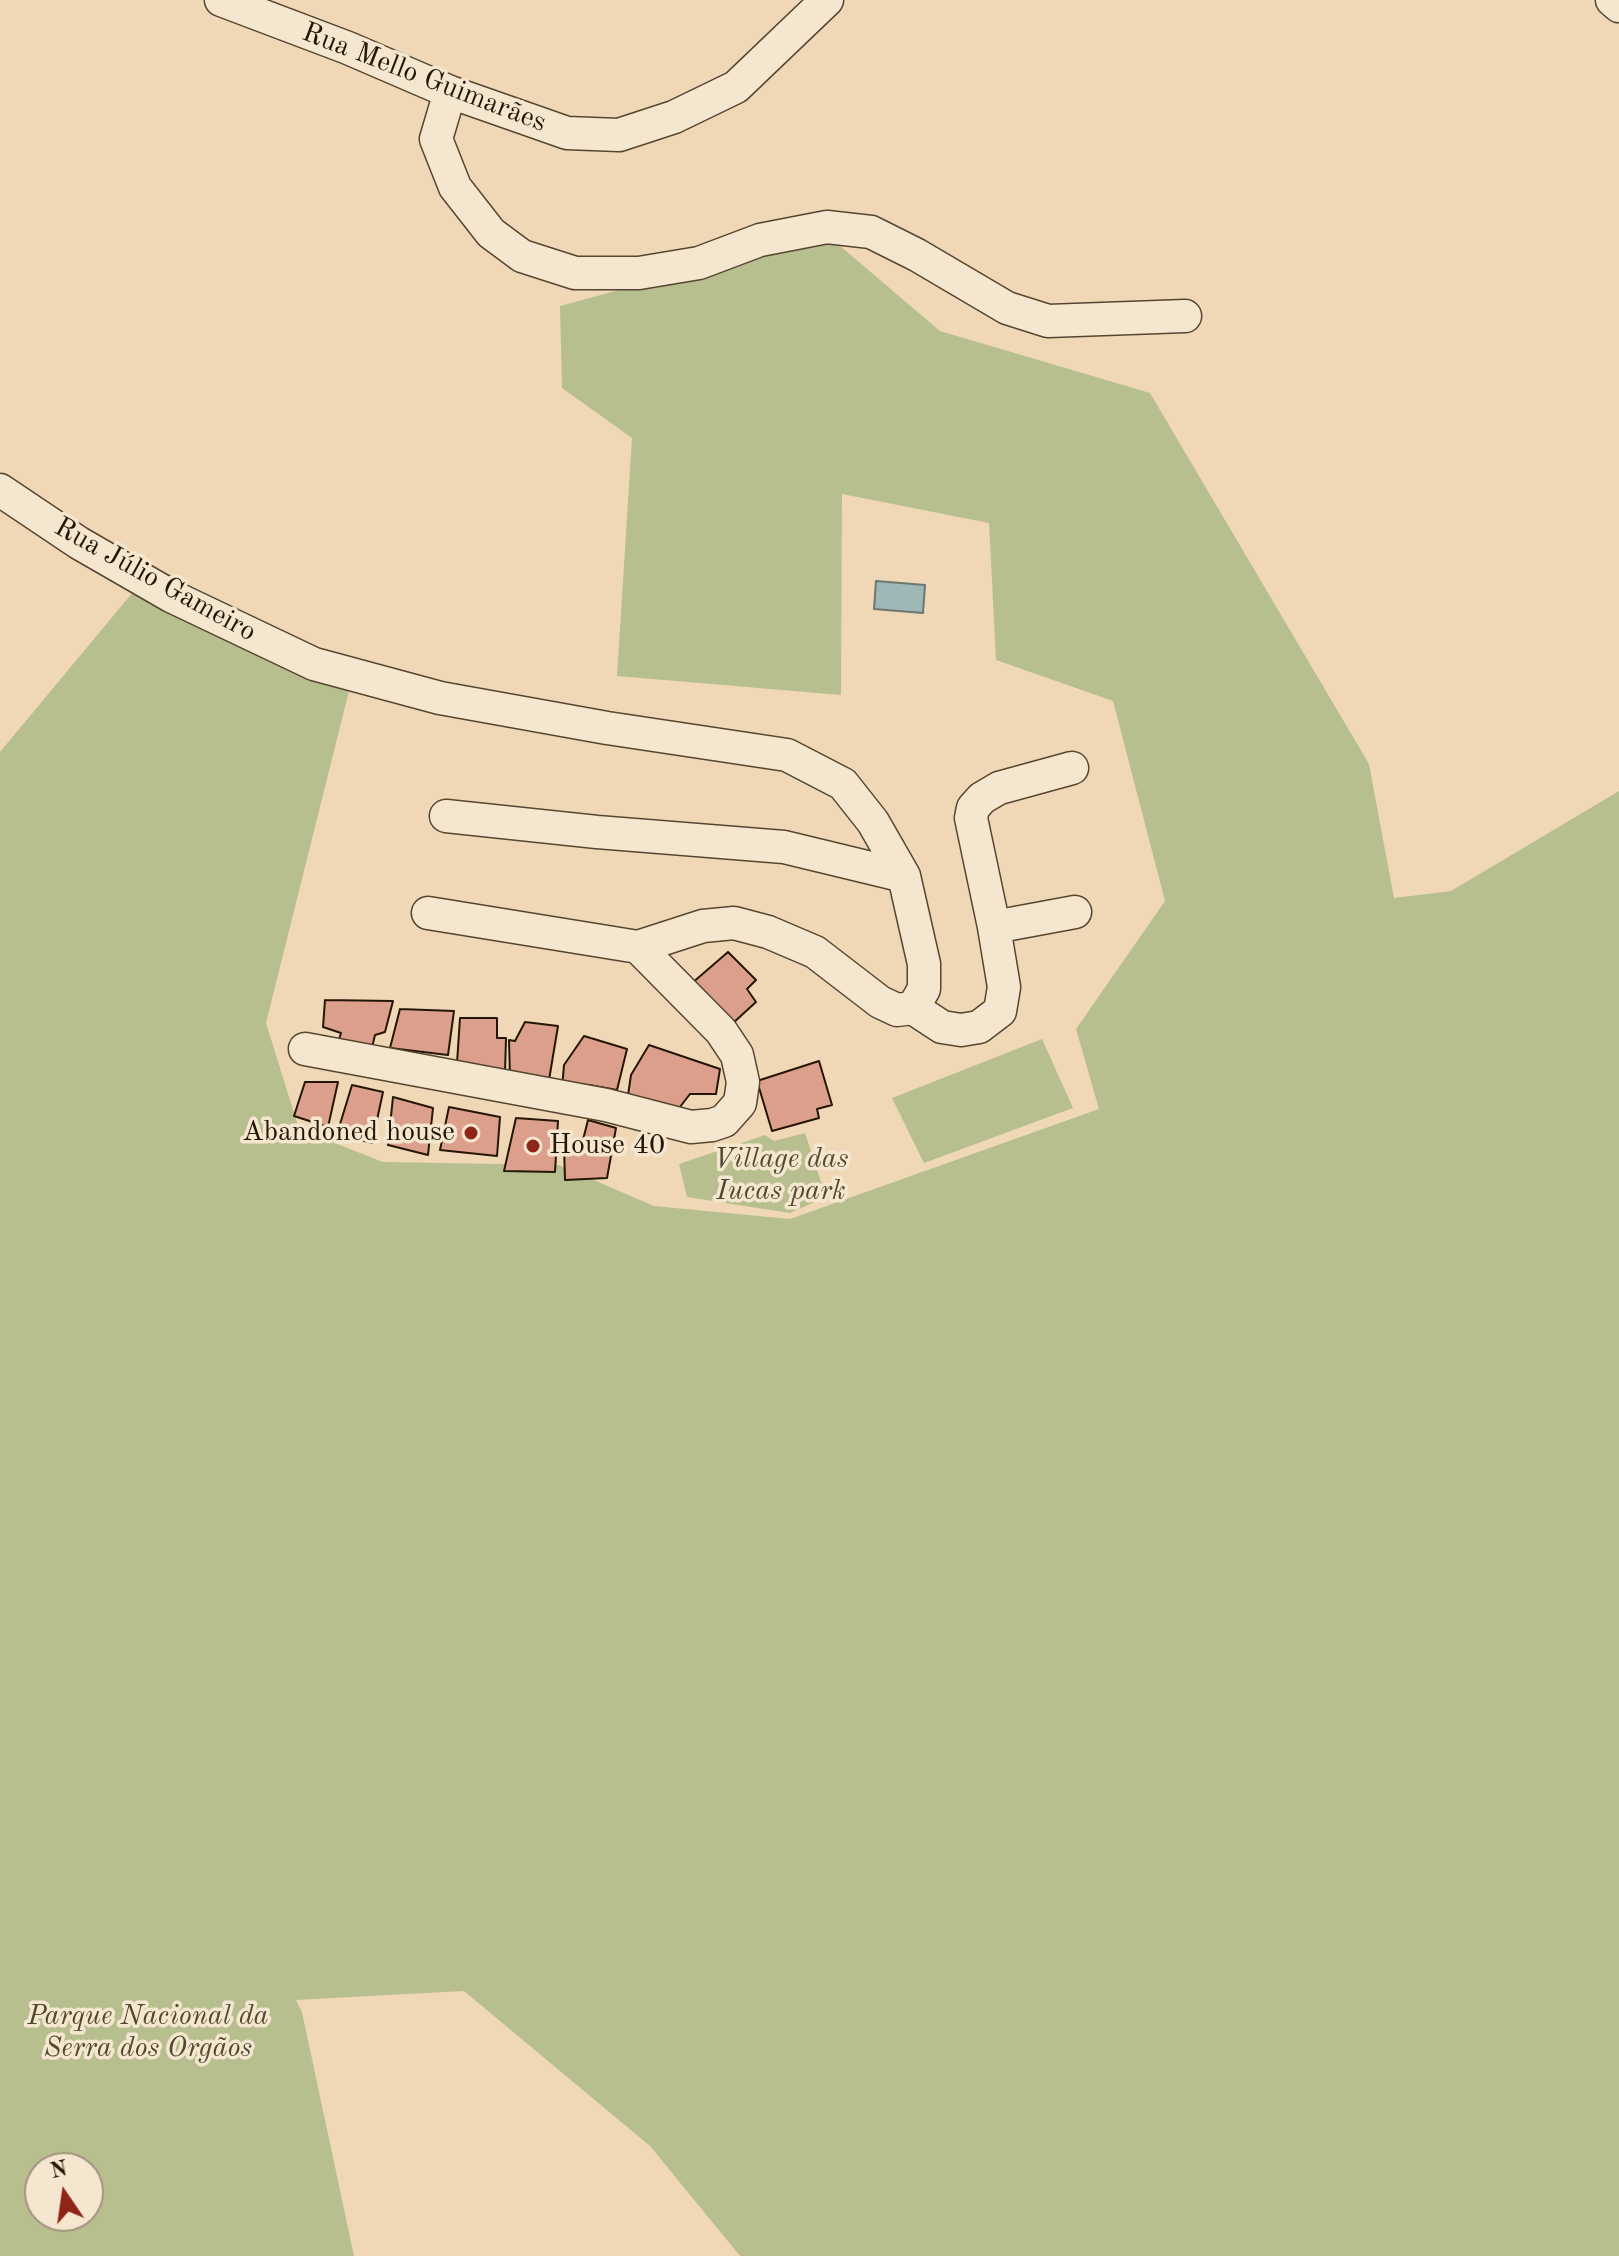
<!DOCTYPE html>
<meta charset="utf-8">
<style>
body{margin:0}
#map{position:relative;width:1619px;height:2256px;overflow:hidden;background:#f0d8b6;font-family:"Old Standard TT",serif}
canvas{display:block}
.north{position:absolute;left:24px;top:2152px;width:80px;height:80px;box-sizing:border-box;background:#f5e6d0;border:2px solid #a1937f;border-radius:50%;rotate:347deg;font-size:22px;font-weight:700;line-height:32px;text-align:center;color:#231605}
.north::after{content:'';display:block;margin:auto;width:28px;height:36px;background:#8f2418;clip-path:polygon(50% 0,100% 100%,50% 72%,0 100%)}
</style>
<div id="map">
<canvas width="1619" height="2256"></canvas>
<div class="north">N</div>
</div>
<script>
const ctx = document.querySelector('canvas').getContext('2d');
ctx.lineJoin = 'round';
function paint(path, color) {
  ctx.fillStyle = color;
  ctx.fill(path, 'evenodd');
}
function toPath(rows) {
  const path = new Path2D();
  for (const r of rows) {
    path.moveTo(r[0], r[1]);
    for (let i = 2; i < r.length; i += 2) path.lineTo(r[i], r[i + 1]);
  }
  return path;
}
function trace(path, color, width, dash) {
  ctx.strokeStyle = color;
  ctx.lineWidth = width;
  ctx.lineCap = dash ? 'butt' : 'round';
  ctx.setLineDash(dash || []);
  ctx.stroke(path);
}
function drawText(font, color, halo, rows, align = 'center') {
  ctx.font = font + ' "Old Standard TT",serif';
  ctx.lineWidth = 7;
  ctx.setLineDash([]);
  ctx.textBaseline = 'middle';
  ctx.strokeStyle = halo;
  ctx.fillStyle = color;
  for (const [text, x, y, turn = 0] of rows) {
    ctx.save();
    ctx.translate(x, y);
    ctx.rotate((+turn || 0) * Math.PI / 180);
    ctx.textAlign = isNaN(turn) ? turn : align;
    if (halo) ctx.strokeText(text, 0, 0);
    ctx.fillText(text, 0, 0);
    ctx.restore();
  }
}
paint(toPath([
 [826,234,940,331,1150,393,1369,764,1394,898,1451,891,1619,791,1619,2256,740,2256,650,2146,464,1991,296,2000,302,2012,354,2256,0,2256,0,752,133,592,349,691,266,1023,299,1129,383,1162,559,1165,654,1206,790,1219,1099,1109,1076,1029,1165,901,1113,701,996,660,989,523,842,494,841,695,617,676,632,438,562,388,560,306],
 [40,2168,88,2168,88,2216,40,2216],
 [1042,1039,1073,1108,924,1163,892,1098],
 [805,1133,826,1197,790,1213,687,1197,679,1164,765,1135,774,1141]
]), '#b8bf8f');
const water = toPath([
 [876,581,925,585,923,613,874,609,876,581]
]);
paint(water, '#9db8b7');
trace(water, '#6c7770', 2);
const building = toPath([
 [728,952,756,980,747,989,756,1002,732,1024,691,984,728,952],
 [325,1000,393,1001,385,1032,375,1035,371,1052,335,1052,341,1033,323,1027,325,1000],
 [400,1009,454,1011,448,1055,390,1048,400,1009],
 [460,1018,497,1018,497,1038,506,1038,505,1073,457,1063,460,1018],
 [525,1022,558,1026,548,1086,510,1078,509,1040,515,1041,525,1022],
 [584,1036,627,1049,617,1090,589,1085,586,1094,562,1088,564,1065,584,1036],
 [649,1045,720,1069,716,1094,690,1094,673,1116,627,1102,631,1075,649,1045],
 [819,1061,832,1105,817,1109,819,1118,772,1131,757,1081,819,1061],
 [305,1082,338,1082,328,1127,294,1116,305,1082],
 [352,1085,383,1092,372,1143,337,1134,352,1085],
 [393,1097,433,1108,428,1155,388,1145,393,1097],
 [449,1107,500,1117,497,1156,440,1150,449,1107],
 [516,1118,558,1121,555,1172,504,1171,516,1118],
 [588,1120,616,1128,607,1178,565,1180,564,1146,581,1148,588,1120]
]);
paint(building, '#dc9f8c');
trace(building, '#231605', 2);
const street = toPath([
 [221,0,348,48,450,92,567,133,619,135,674,117,736,87,827,0],
 [1612,0,1619,6],
 [450,92,436,139,455,187,491,233,522,256,575,273,639,273,699,263,760,240,827,227,871,232,917,255,1007,308,1048,321,1185,316],
 [0,490,79,543,171,596,314,664,440,698,607,728,787,755,843,784,873,822,904,876,924,964,924,989,913,1008,897,1010,880,1002,815,952,768,932,734,923,703,926,638,947,721,1031,737,1055,743,1082,740,1103,724,1121,712,1125,691,1127,606,1105,305,1049],
 [1072,768,999,788,982,798,973,808,971,818,994,927,1075,912],
 [446,816,597,832,784,847,904,876],
 [428,913,638,947],
 [913,1008,942,1027,961,1030,979,1027,1000,1011,1004,987,994,927]
]);
trace(street, '#564631', 35);
trace(street, '#f5e6d0', 32);
for (const [x, y, r, color] of [
 [471,1133,8,"#8f2418"],
 [533,1146,8,"#8f2418"]
]) {
  const dot = new Path2D();
  dot.arc(x, y, r, 0, 2 * Math.PI);
  ctx.fillStyle = color;
  ctx.fill(dot);
  trace(dot, '#f5e6d0', 3);
}
drawText('28px', '#231605', '#f5e6d0', [
 ["Rua Mello Guimarães",424,78,21],
 ["Rua Júlio Gameiro",155,580,29]
]);
drawText('28px', '#231605', '#f5e6d0', [
 ["Abandoned house",455,1133],
 ["House 40",549,1146,"left"]
], 'right');
drawText('italic 28px', '#50492e', '#f5e6d0', [
 ["Village das",781,1160],
 ["Iucas park",781,1192],
 ["Parque Nacional da",148,2017],
 ["Serra dos Orgãos",148,2049]
]);
</script>
